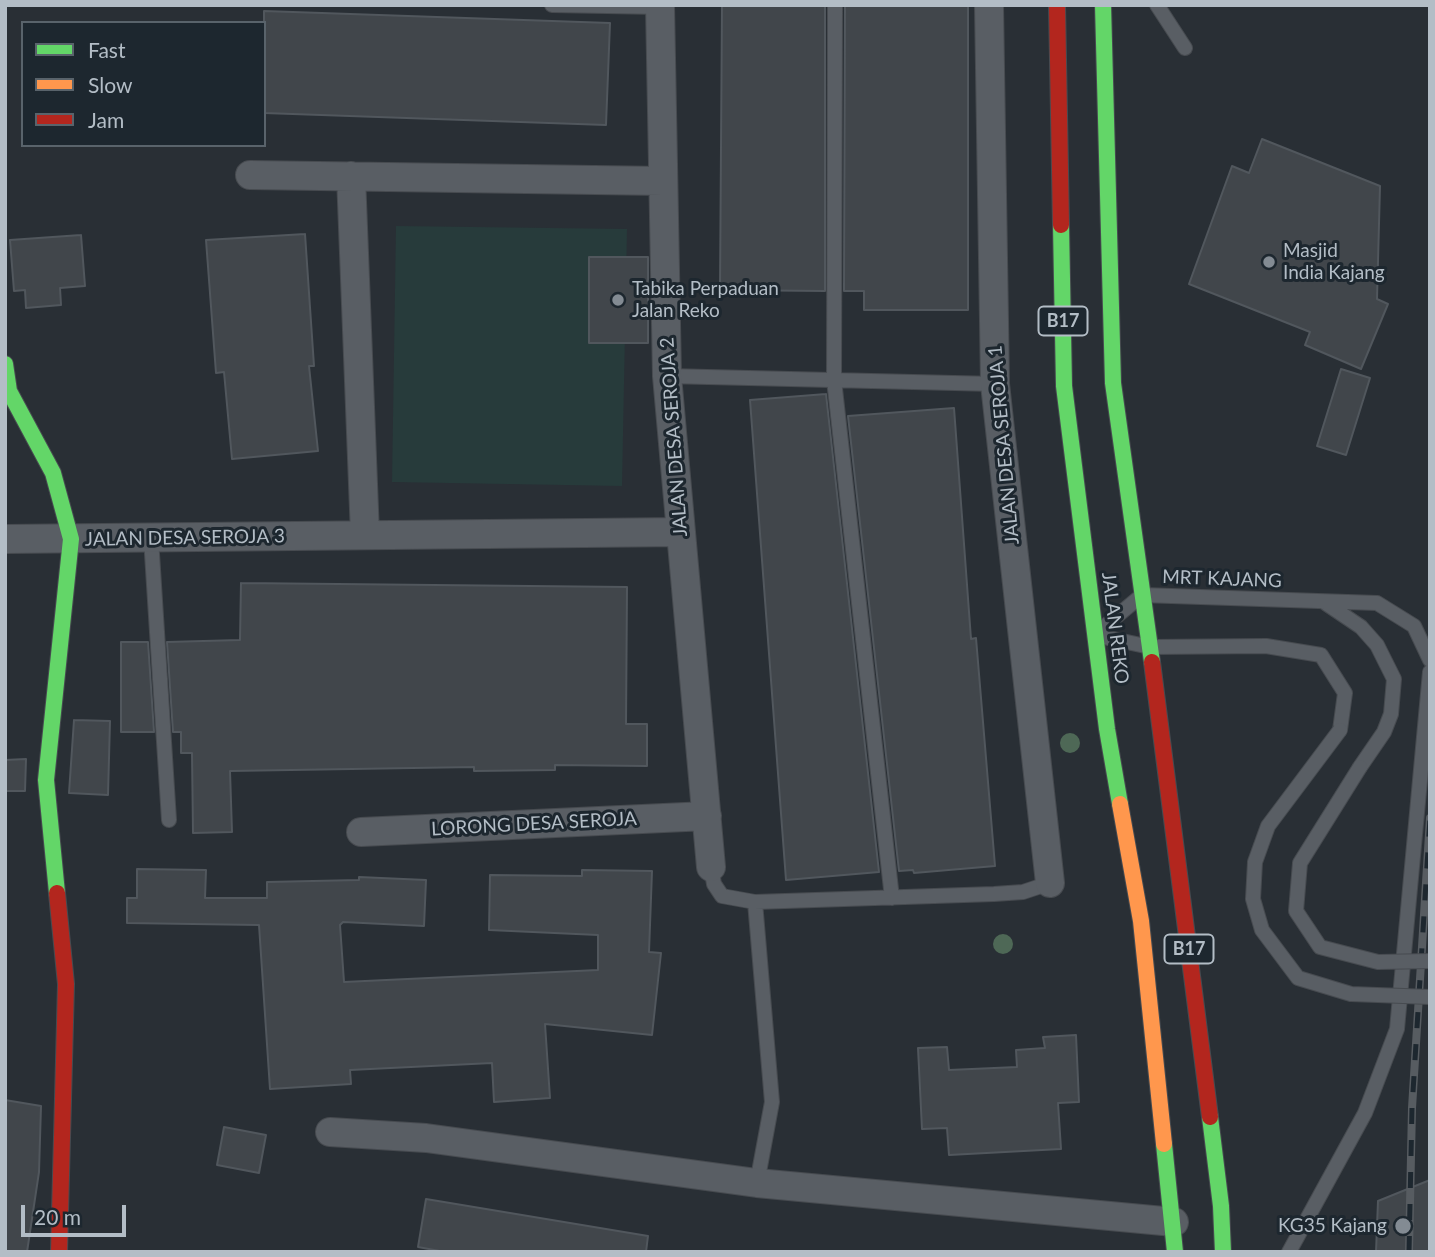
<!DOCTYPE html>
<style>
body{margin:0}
#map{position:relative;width:1435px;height:1257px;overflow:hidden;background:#292f35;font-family:Lato,sans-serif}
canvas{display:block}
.frame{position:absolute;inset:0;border:7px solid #b3bdc6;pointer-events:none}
.legend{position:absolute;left:21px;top:21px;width:245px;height:126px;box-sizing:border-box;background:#1d272f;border:2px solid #59636b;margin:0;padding:9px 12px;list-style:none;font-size:21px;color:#b3bdc6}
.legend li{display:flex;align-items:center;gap:14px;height:35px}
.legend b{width:35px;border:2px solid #59636b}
.scale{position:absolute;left:21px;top:1205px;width:105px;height:32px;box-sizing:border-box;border:4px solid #b3bdc6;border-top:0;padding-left:9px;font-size:21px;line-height:24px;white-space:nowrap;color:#b3bdc6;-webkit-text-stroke:5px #1d272f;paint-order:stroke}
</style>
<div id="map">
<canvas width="1435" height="1257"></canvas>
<div class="frame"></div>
<ul class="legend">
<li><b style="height:9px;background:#63d668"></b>Fast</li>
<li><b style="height:9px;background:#ff974d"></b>Slow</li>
<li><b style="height:9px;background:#b3261e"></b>Jam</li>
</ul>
<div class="scale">20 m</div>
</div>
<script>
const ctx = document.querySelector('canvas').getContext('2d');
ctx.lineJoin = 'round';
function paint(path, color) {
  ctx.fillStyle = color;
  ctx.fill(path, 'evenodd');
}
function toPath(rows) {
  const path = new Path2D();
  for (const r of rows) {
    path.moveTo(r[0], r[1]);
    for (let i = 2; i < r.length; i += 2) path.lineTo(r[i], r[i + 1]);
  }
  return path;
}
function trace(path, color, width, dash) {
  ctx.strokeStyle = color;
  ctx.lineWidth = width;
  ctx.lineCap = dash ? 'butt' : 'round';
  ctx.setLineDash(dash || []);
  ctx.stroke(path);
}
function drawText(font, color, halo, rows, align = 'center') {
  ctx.font = font + ' Lato,sans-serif';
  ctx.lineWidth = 6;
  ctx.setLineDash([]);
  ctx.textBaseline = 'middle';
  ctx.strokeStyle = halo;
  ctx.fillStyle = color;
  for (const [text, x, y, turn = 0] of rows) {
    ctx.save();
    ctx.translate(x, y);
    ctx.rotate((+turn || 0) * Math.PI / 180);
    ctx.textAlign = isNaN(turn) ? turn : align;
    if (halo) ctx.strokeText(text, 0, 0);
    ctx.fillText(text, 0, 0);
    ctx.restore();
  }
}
paint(toPath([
 [396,226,627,229,622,486,392,482]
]), '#273b3b');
const building = toPath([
 [722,5,825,5,825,291,720,290,722,5],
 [845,5,968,5,968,310,864,310,864,291,844,291,845,5],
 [264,11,610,23,606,125,264,113,264,11],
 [1262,139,1380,186,1377,299,1388,304,1361,369,1305,345,1310,332,1189,284,1232,166,1249,173,1262,139],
 [305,234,314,366,309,366,318,451,232,459,224,372,216,373,206,240,305,234],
 [81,235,85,286,60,288,61,305,26,308,25,290,14,291,10,240,81,235],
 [589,257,648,257,648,343,589,343,589,257],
 [1341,369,1370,378,1346,455,1317,446,1341,369],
 [826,394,879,872,786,880,750,400,826,394],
 [954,408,971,639,976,638,995,866,914,873,913,870,899,871,848,416,954,408],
 [241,583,627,587,626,724,647,724,647,766,555,765,555,770,474,771,474,767,230,771,232,832,193,833,192,753,181,753,181,732,173,732,167,642,240,640,241,583],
 [121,642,148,642,154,732,121,732,121,642],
 [74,720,110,721,108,795,69,793,74,720],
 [26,759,25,791,5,791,5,760,26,759],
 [137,869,206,870,205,898,267,898,267,882,359,880,359,877,426,880,424,926,343,922,340,925,344,982,598,970,598,935,489,930,490,875,582,876,582,870,652,871,649,952,661,953,652,1035,545,1024,550,1098,494,1102,492,1063,350,1070,351,1084,270,1089,259,925,127,923,127,898,137,898,137,869],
 [1076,1035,1079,1102,1058,1103,1061,1149,949,1155,947,1128,922,1129,918,1048,947,1047,949,1070,1017,1067,1016,1050,1045,1048,1043,1037,1076,1035],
 [5,1100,41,1106,39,1172,27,1252,5,1252,5,1100],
 [224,1127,266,1135,259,1173,217,1165,224,1127],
 [1430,1180,1430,1252,1376,1252,1378,1201,1430,1180],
 [426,1199,648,1236,646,1252,445,1252,418,1247,426,1199]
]);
paint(building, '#41464b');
trace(building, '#51575d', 2);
const lane = toPath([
 [552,5,660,7],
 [835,5,834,380,892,898],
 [1157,5,1185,48],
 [667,376,995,384],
 [151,538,169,820],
 [1324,602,1361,627,1377,645,1394,679,1391,714,1384,732,1360,767],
 [1098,632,1142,595,1377,603,1414,626,1430,660],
 [1099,636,1150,647,1266,646,1321,655,1345,693,1340,730],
 [711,867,714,884,722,896,755,902,994,894,1023,892,1050,883],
 [755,902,772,1102,757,1183],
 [1289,1252,1365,1113,1397,1029,1430,672]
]);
const street = toPath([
 [660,5,667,376,711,867],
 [989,5,995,384,1050,883],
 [250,175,663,181],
 [351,176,365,535],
 [5,539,681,532],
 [361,832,707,816],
 [330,1132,426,1138,757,1183,1174,1222]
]);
const fast = toPath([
 [1103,5,1113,383,1152,662],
 [1061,225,1064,386,1107,729,1120,804],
 [5,364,9,391,53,473,71,539,46,780,57,893],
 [1210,1117,1221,1206,1223,1252],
 [1164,1144,1175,1252]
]);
const slow = toPath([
 [1120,804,1141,921,1164,1144]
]);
const jam = toPath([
 [1057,5,1061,225],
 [1152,662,1210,1117],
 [57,893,66,984,59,1252]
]);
trace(lane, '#474b50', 16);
trace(street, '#474b50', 30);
trace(fast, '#474b50', 18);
trace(slow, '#474b50', 18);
trace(jam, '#474b50', 18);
trace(lane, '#595e64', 14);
trace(street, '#595e64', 28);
trace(fast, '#63d668', 16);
trace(slow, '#ff974d', 16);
trace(jam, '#b3261e', 16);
const rail = toPath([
 [1409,1252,1412,1108,1430,818]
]);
trace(rail, '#575c61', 8);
trace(rail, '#1d272f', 5, [16]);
const laneBridge = toPath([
 [1340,730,1268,826,1255,862,1253,899,1262,930,1298,978,1351,994,1430,997],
 [1360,767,1300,863,1296,911,1320,947,1378,962,1430,961]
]);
trace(laneBridge, '#474b50', 16, []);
trace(laneBridge, '#595e64', 14);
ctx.fillStyle = '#4e6856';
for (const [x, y] of [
 [1070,743],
 [1003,944]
]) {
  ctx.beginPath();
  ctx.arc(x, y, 10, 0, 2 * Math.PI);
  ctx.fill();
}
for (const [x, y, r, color] of [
 [1269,262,7,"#838b93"],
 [618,300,7,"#838b93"],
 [1403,1226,9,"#838b93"]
]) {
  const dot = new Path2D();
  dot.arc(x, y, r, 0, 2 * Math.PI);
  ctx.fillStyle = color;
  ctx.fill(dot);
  trace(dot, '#1d272f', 2.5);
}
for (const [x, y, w] of [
 [1063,321,49],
 [1189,949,49]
]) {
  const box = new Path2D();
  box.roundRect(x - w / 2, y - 14.5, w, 29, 5);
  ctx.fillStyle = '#1d272f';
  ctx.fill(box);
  trace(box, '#b3bdc6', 2);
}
drawText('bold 18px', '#b3bdc6', null, [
 ["B17",1063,321],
 ["B17",1189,949]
]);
drawText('19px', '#b3bdc6', '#1d272f', [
 ["Masjid",1283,251],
 ["India Kajang",1283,273],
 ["Tabika Perpaduan",632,289],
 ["Jalan Reko",632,311],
 ["KG35 Kajang",1387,1226,"right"]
], 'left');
drawText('19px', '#b3bdc6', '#1d272f', [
 ["JALAN DESA SEROJA 2",674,437,-94],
 ["JALAN DESA SEROJA 1",1004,445,-95],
 ["JALAN DESA SEROJA 3",185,538,-1],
 ["MRT KAJANG",1222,579,2],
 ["JALAN REKO",1115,628,83],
 ["LORONG DESA SEROJA",534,824,-3]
]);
</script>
